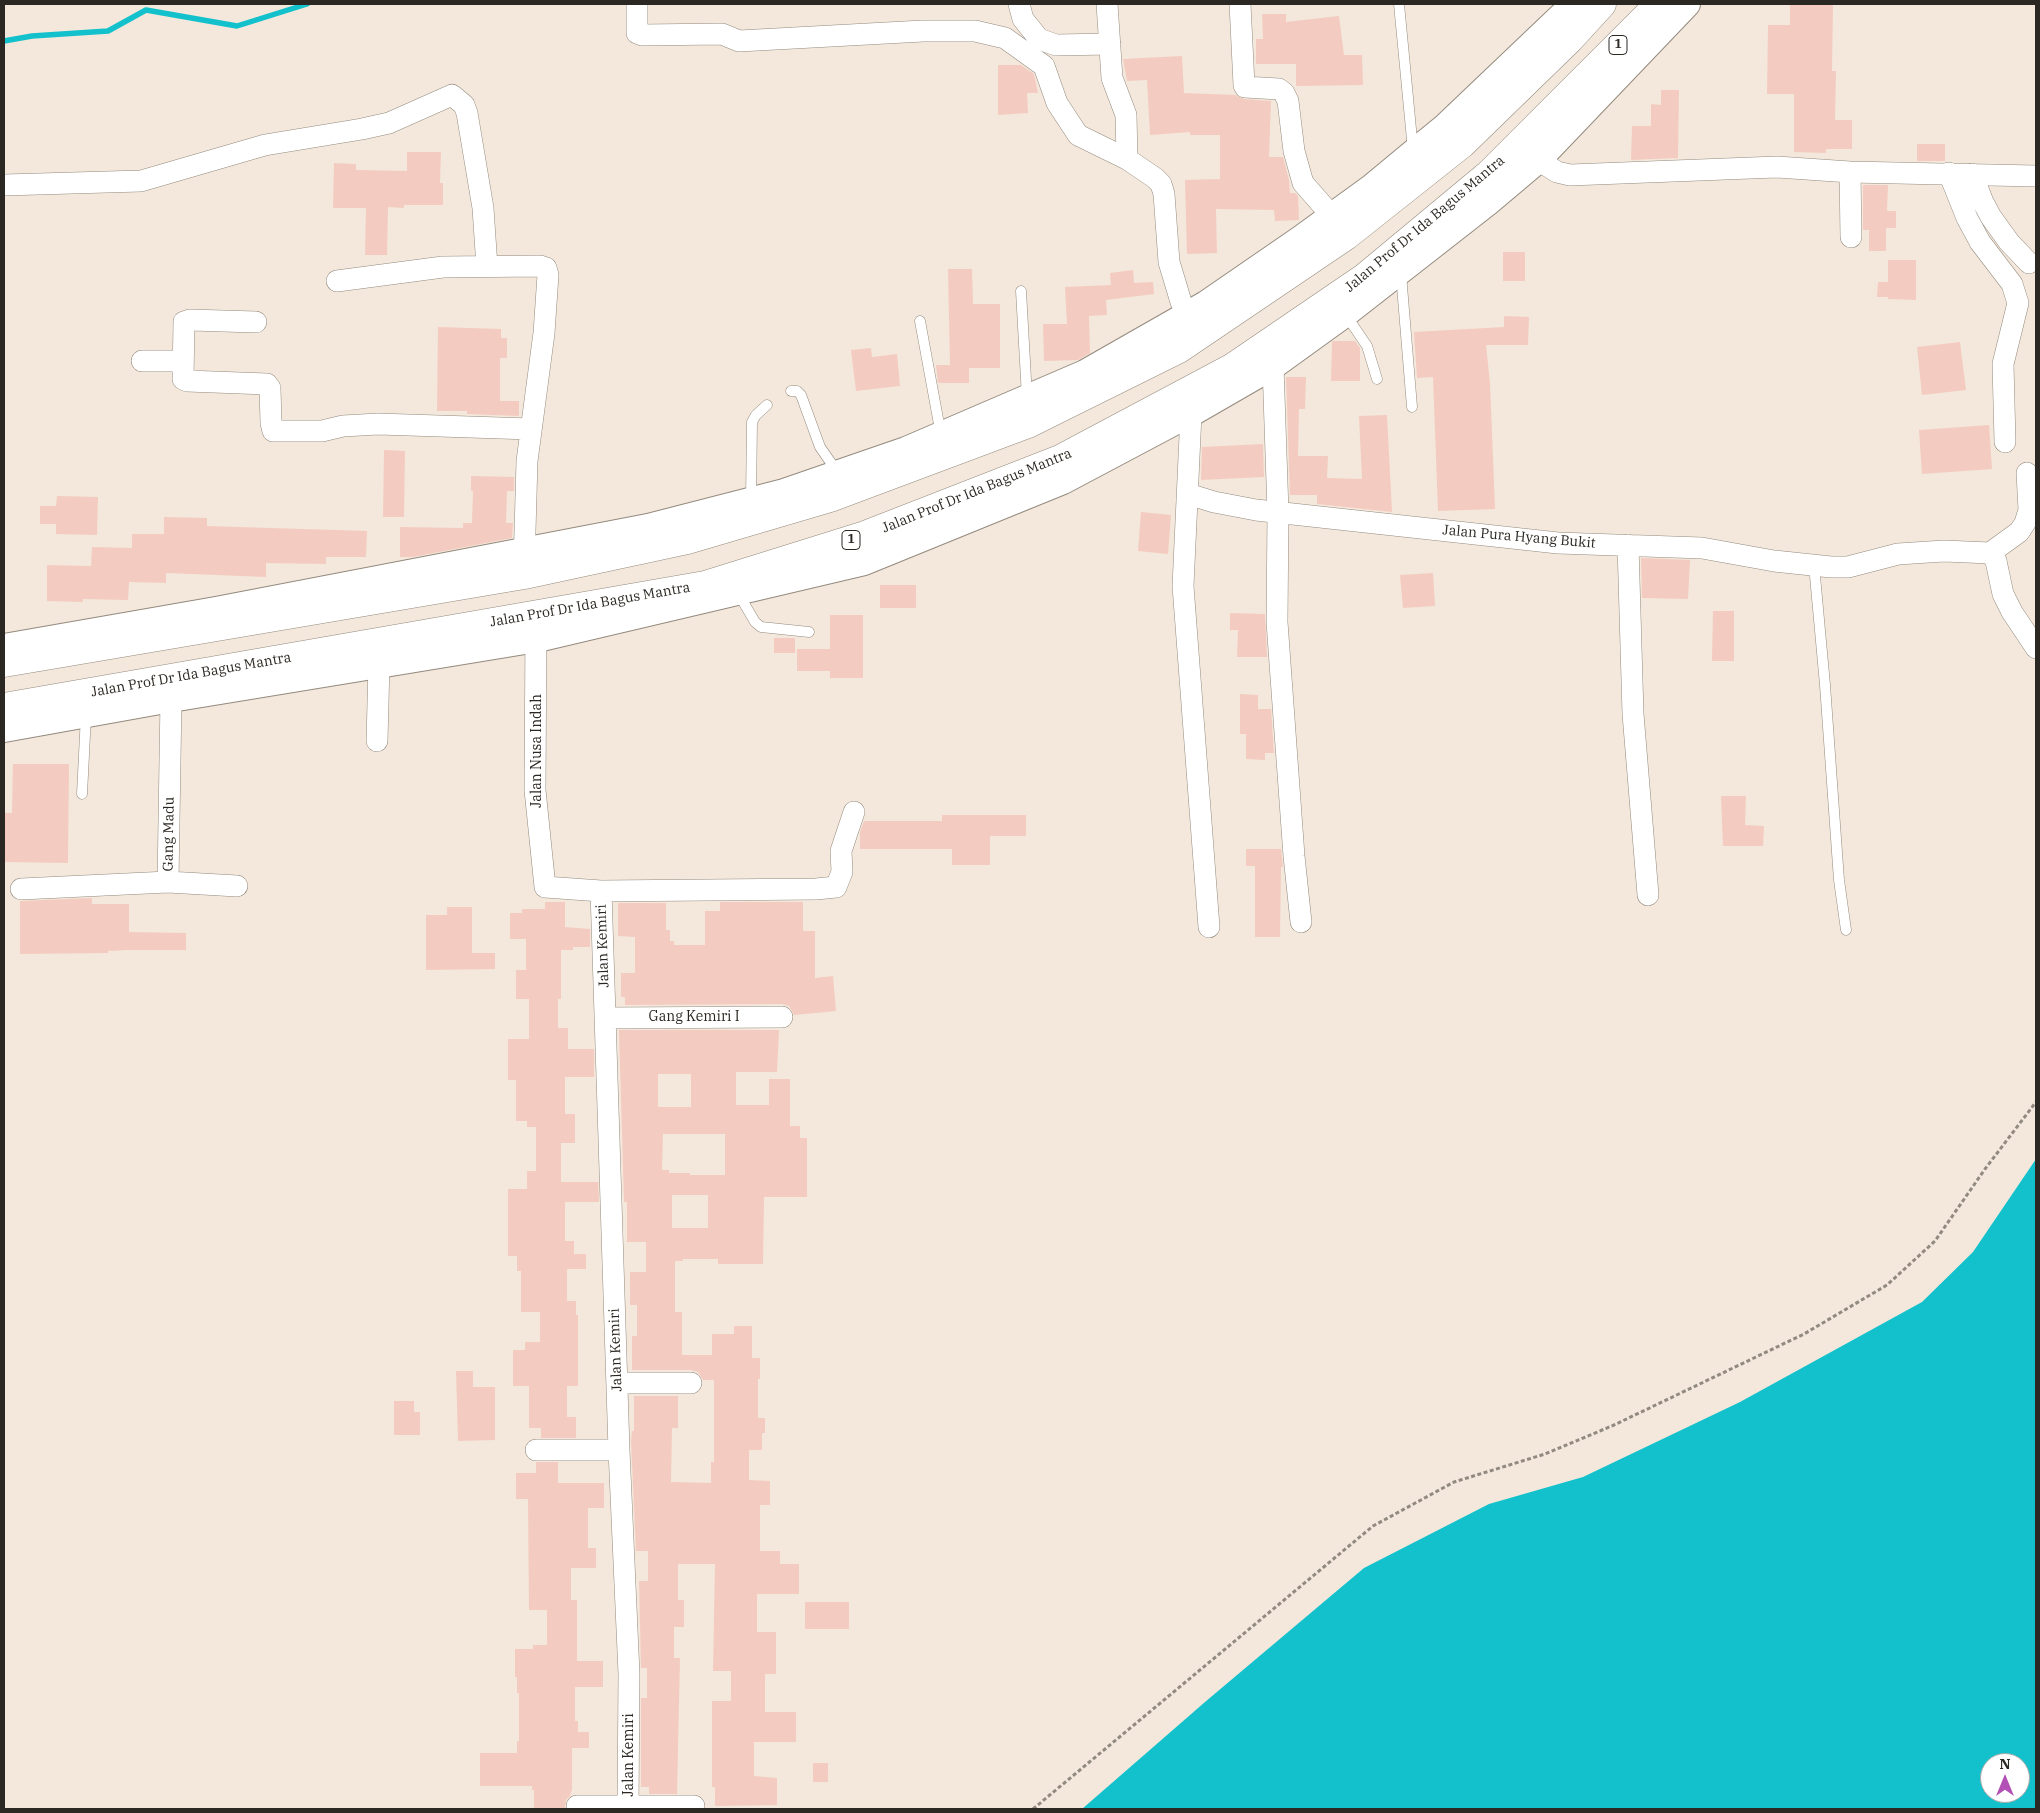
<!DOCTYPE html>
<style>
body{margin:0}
#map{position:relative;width:2040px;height:1813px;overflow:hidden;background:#f3e8db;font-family:"IBM Plex Serif",serif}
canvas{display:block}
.frame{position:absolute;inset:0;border:5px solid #2b2722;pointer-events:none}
.north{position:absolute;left:1980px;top:1753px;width:50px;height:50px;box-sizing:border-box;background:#fff;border:1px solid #aaa9a7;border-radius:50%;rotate:0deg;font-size:14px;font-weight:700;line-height:20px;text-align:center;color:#2b2722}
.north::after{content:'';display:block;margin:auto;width:18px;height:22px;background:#b250b6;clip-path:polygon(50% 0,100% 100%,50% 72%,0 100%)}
</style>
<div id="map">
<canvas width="2040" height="1813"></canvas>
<div class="frame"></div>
<div class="north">N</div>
</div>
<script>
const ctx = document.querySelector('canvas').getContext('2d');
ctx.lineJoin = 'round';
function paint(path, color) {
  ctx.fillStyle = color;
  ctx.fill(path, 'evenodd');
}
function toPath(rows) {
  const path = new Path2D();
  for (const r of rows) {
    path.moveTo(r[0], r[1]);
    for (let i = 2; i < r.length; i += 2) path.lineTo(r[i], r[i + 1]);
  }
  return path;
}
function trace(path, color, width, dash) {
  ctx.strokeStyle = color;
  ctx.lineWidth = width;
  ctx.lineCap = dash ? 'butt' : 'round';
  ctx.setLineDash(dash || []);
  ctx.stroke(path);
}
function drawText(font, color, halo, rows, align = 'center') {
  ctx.font = font + ' "IBM Plex Serif",serif';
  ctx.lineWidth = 4;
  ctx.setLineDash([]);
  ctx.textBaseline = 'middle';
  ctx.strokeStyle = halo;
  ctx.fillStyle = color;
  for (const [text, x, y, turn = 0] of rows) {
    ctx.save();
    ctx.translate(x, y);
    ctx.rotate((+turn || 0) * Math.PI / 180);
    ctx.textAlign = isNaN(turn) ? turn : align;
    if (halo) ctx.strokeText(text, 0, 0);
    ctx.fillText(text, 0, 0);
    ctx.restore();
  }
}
paint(toPath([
 [2036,1159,2036,1809,1082,1809,1205,1702,1364,1568,1489,1504,1583,1477,1740,1402,1922,1302,1973,1252],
 [1990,1763,2020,1763,2020,1793,1990,1793]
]), '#12c1cc');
trace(toPath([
 [4,41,32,36,108,31,146,10,237,26,307,4]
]), '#12c1cc', 5.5);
paint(toPath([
 [1790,4,1833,4,1832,71,1836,71,1835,120,1852,120,1852,149,1826,149,1826,153,1794,152,1794,94,1767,94,1768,25,1790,25],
 [1262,14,1286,14,1286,22,1339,16,1344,55,1362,55,1363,85,1296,86,1296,64,1256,64,1256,39,1263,39],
 [1182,56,1184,93,1235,95,1244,99,1271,101,1269,157,1283,157,1289,180,1290,193,1295,193,1298,196,1299,220,1275,221,1274,210,1216,209,1217,253,1187,254,1185,180,1220,179,1220,135,1190,135,1190,132,1150,135,1147,80,1127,81,1123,59],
 [998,65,1021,65,1034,74,1038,93,1027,93,1028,113,998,115],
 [1661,90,1679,90,1678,158,1631,160,1632,126,1651,126,1651,104,1661,105],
 [1917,144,1945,144,1945,161,1917,161],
 [407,152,441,152,440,183,443,183,443,205,404,205,404,208,388,207,387,255,365,255,366,208,333,208,334,163,356,164,356,170,407,171],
 [1863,185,1888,185,1887,211,1896,211,1896,228,1886,228,1886,251,1869,251,1869,230,1863,230],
 [1503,252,1525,252,1525,281,1503,281],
 [1888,260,1916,260,1916,300,1888,299,1888,297,1877,297,1878,282,1888,282],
 [948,269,972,269,973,304,1000,304,1000,368,969,368,969,383,938,383,936,365,950,365],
 [1133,270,1134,283,1153,282,1154,294,1106,300,1107,315,1089,316,1090,353,1078,360,1044,361,1043,324,1067,324,1065,287,1111,285,1110,273],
 [1504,316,1529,317,1528,345,1486,345,1490,383,1495,509,1438,511,1433,377,1417,378,1414,332,1504,327],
 [438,327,501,329,501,338,507,338,507,358,500,358,500,401,519,401,519,416,467,414,467,411,437,411],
 [1333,341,1355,341,1360,348,1360,381,1331,381,1332,342],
 [1960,342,1966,390,1922,395,1917,347],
 [871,348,872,357,897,354,900,386,856,391,851,350],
 [1286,377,1306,377,1305,409,1299,409,1298,456,1328,456,1327,478,1362,479,1359,416,1387,415,1392,512,1317,504,1317,495,1290,495],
 [1989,425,1992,469,1922,474,1919,430],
 [1263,444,1264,477,1201,480,1202,447],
 [384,450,405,451,404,517,383,517],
 [471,476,514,477,514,491,507,491,506,523,513,523,512,538,413,557,400,557,400,527,463,528,463,523,472,523,473,491,471,491],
 [57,496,98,497,97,535,56,534,56,524,40,524,40,506,56,506],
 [1141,512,1171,515,1168,554,1138,551],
 [164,517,207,518,207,526,367,531,366,557,326,557,326,564,266,563,266,577,166,573,166,583,129,582,128,600,83,599,83,602,47,601,47,565,91,566,92,547,132,548,132,534,164,534],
 [1641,558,1690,560,1688,599,1642,598],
 [1433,573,1435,606,1403,608,1400,575],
 [880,585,916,585,916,608,880,608],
 [1713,611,1734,611,1734,661,1712,661],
 [1230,613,1265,614,1267,657,1237,657,1238,630,1230,630],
 [830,615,863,615,863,678,830,678,830,671,797,671,797,649,830,649],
 [774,638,795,638,795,653,774,653],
 [1240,694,1258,695,1258,709,1271,709,1274,753,1265,753,1265,760,1246,759,1246,734,1240,734],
 [13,764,69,764,68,863,4,862,4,813,12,813],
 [1721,796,1746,796,1745,825,1764,826,1763,846,1723,846],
 [942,815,1026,815,1026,836,990,836,990,865,952,865,952,849,860,849,860,832,864,821,942,821],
 [1246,849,1281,849,1283,867,1281,867,1280,937,1255,937,1255,866,1246,866],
 [92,898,92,904,129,904,129,932,186,933,186,950,128,950,108,951,108,953,20,954,20,901],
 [545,902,565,902,565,927,590,929,590,947,573,947,573,950,561,950,561,999,558,999,558,1028,568,1028,568,1049,594,1049,594,1077,565,1077,565,1114,575,1114,575,1143,561,1143,561,1182,598,1182,599,1202,565,1202,565,1241,574,1241,574,1254,586,1254,586,1269,567,1269,567,1301,576,1301,576,1315,578,1315,578,1386,567,1386,567,1417,576,1417,576,1438,541,1438,541,1428,529,1428,529,1386,513,1386,513,1350,525,1350,525,1342,540,1342,540,1312,521,1312,521,1271,517,1271,517,1256,508,1256,508,1189,527,1189,527,1171,536,1171,536,1127,527,1127,527,1121,516,1121,516,1080,508,1080,508,1039,529,1039,529,999,516,999,516,970,526,970,526,939,510,939,510,913,522,913,522,909,545,909],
 [720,902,803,902,803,931,815,931,815,978,833,976,836,1011,794,1015,789,1006,782,1004,625,1005,625,997,621,997,621,973,635,973,635,937,618,936,618,903,666,903,666,930,670,930,670,941,674,941,674,945,705,945,705,911,720,911],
 [447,907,472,907,472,953,495,953,495,969,426,970,426,915,447,915],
 [619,1030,779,1030,777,1072,736,1072,736,1105,769,1105,769,1079,790,1079,790,1126,800,1126,800,1138,807,1138,807,1197,764,1197,763,1264,718,1264,718,1259,683,1259,683,1261,675,1261,675,1312,682,1312,682,1355,712,1355,712,1334,734,1334,734,1326,752,1326,752,1358,760,1358,760,1379,758,1379,758,1418,765,1418,765,1433,762,1433,762,1450,749,1450,749,1480,770,1481,770,1505,760,1505,760,1551,780,1551,780,1564,799,1564,799,1594,757,1594,757,1632,776,1632,776,1674,765,1674,765,1712,796,1712,796,1742,754,1742,754,1776,777,1778,777,1805,715,1806,715,1787,712,1787,712,1701,731,1701,731,1671,713,1671,715,1564,678,1564,678,1600,684,1600,684,1627,674,1627,674,1658,680,1658,677,1794,649,1794,649,1787,641,1787,641,1698,647,1698,647,1668,641,1668,639,1581,648,1581,648,1551,636,1551,631,1441,632,1431,634,1431,634,1396,678,1396,678,1428,672,1428,671,1482,711,1483,711,1462,714,1462,714,1380,703,1380,698,1372,691,1370,632,1370,632,1336,637,1336,637,1305,630,1305,630,1272,646,1272,646,1242,627,1242,627,1202,624,1202],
 [658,1074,691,1074,691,1107,658,1107],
 [663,1134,725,1134,725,1175,690,1175,690,1173,669,1173,669,1170,662,1170],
 [672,1195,708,1195,708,1228,672,1228],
 [456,1371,473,1371,473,1387,495,1387,495,1440,458,1441],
 [394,1401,414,1401,414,1412,420,1412,420,1435,394,1435],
 [536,1462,558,1462,558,1483,604,1483,604,1508,588,1508,588,1548,596,1548,596,1568,571,1568,571,1600,577,1600,577,1661,603,1661,603,1687,575,1687,575,1721,578,1721,578,1732,589,1732,589,1748,572,1748,572,1789,570,1796,566,1800,565,1808,534,1808,534,1790,532,1790,532,1786,480,1786,480,1753,517,1753,517,1741,519,1741,519,1693,517,1693,517,1677,515,1677,515,1649,533,1649,533,1645,547,1645,547,1610,529,1610,528,1499,516,1499,516,1473,536,1473],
 [805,1602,849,1602,849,1629,805,1629],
 [813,1763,828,1763,828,1782,813,1782]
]), '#f4cbc0');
const service = toPath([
 [1399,4,1413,150],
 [1401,274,1412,407],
 [1021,291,1027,397],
 [1346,315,1367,346,1377,379],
 [920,321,941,435],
 [791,391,797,391,801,395,820,447,838,473],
 [751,500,752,422,756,415,767,405],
 [1814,565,1825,685,1839,880,1846,930],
 [738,593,755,622,761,627,809,632],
 [82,794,86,715]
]);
const minor = toPath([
 [637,4,637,33,642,35,722,34,739,41,923,31,975,31,1005,38,1044,66,1057,103,1078,135,1127,159,1155,178,1161,184,1164,194,1169,262,1181,302,1194,329],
 [1019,4,1023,19,1039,39,1056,45,1110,44],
 [1107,4,1112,78,1126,115,1127,159],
 [1240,4,1244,85,1245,87,1279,89,1284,93,1288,101,1294,151,1303,183,1332,216],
 [1538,160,1557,172,1570,175,1777,167,1850,172,2036,176],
 [1850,172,1851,237],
 [1949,173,1967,218,1980,242,2012,284,2018,303,2003,364,2005,442],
 [1972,174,1983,202,1991,217,2009,242,2029,263],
 [4,185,141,181,265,145,362,129,389,123,452,95,464,105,467,113,483,208,487,267],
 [337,281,443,267,540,266,546,268,548,275,544,333,527,461,524,566],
 [256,322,190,320,184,322,183,379,187,381,267,384,270,388,271,423,273,431,322,431,343,426,378,424,531,429],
 [142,361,182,361],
 [1273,366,1278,512,1277,622,1294,856,1301,922],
 [1191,414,1183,586,1209,927],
 [1188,494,1214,502,1256,510,1558,543,1702,548,1774,561,1831,567,1848,567,1898,554,1944,551,1990,553],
 [1628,545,1633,714,1648,895],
 [1990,553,1996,561,2003,594,2012,612,2036,648],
 [1990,553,2019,532,2025,523,2029,510,2027,473],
 [536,625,535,790,545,887,601,891,816,889,836,887,842,872,841,851,854,812],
 [377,741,379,664],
 [168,882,237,886],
 [21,889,168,882,171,699],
 [601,891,619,1450,629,1674,628,1809],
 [605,1018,782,1017],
 [617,1383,691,1383],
 [536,1450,619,1450],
 [577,1806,694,1806]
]);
const tertiary = toPath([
 [4,647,216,610,648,527,784,492,906,450,1085,373,1206,304,1299,240,1372,187,1413,153,1446,126,1574,4],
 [4,729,171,699,537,639,864,562,1063,481,1195,411,1273,366,1345,314,1487,203,1538,160,1687,4]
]);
const trunk = toPath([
 [4,663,524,575,687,540,833,497,1028,424,1179,349,1346,236,1462,144,1570,39,1602,4],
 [4,707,705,585,865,535,1060,459,1233,367,1365,277,1489,174,1659,4]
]);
trace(service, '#948a7e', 11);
trace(minor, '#948a7e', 22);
trace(tertiary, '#948a7e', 28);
trace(trunk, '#948a7e', 29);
trace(toPath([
 [1033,1809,1373,1526,1454,1482,1545,1454,1614,1425,1804,1334,1887,1285,1935,1241,1985,1169,2036,1102]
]), '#928a81', 3, [4, 2.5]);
trace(service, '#fff', 10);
trace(minor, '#fff', 21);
trace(tertiary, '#fff', 26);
trace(trunk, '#fff', 28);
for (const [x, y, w] of [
 [1618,45,18],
 [851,540,18]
]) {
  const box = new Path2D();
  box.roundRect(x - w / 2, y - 9.5, w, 19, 4);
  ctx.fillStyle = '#fff';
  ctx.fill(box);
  trace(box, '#2b2722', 1);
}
drawText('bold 12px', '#2b2722', null, [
 ["1",1618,45],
 ["1",851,540]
]);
drawText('14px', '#2b2722', '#fff', [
 ["Jalan Prof Dr Ida Bagus Mantra",1425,224,-40],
 ["Jalan Prof Dr Ida Bagus Mantra",977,491,-22],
 ["Jalan Pura Hyang Bukit",1519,537,5],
 ["Jalan Prof Dr Ida Bagus Mantra",590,605,-10],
 ["Jalan Prof Dr Ida Bagus Mantra",191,675,-10],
 ["Jalan Nusa Indah",537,751,-90],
 ["Gang Madu",169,834,-89],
 ["Jalan Kemiri",603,946,-92],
 ["Gang Kemiri I",694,1017],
 ["Jalan Kemiri",616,1350,-92],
 ["Jalan Kemiri",629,1755,-90]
]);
</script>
